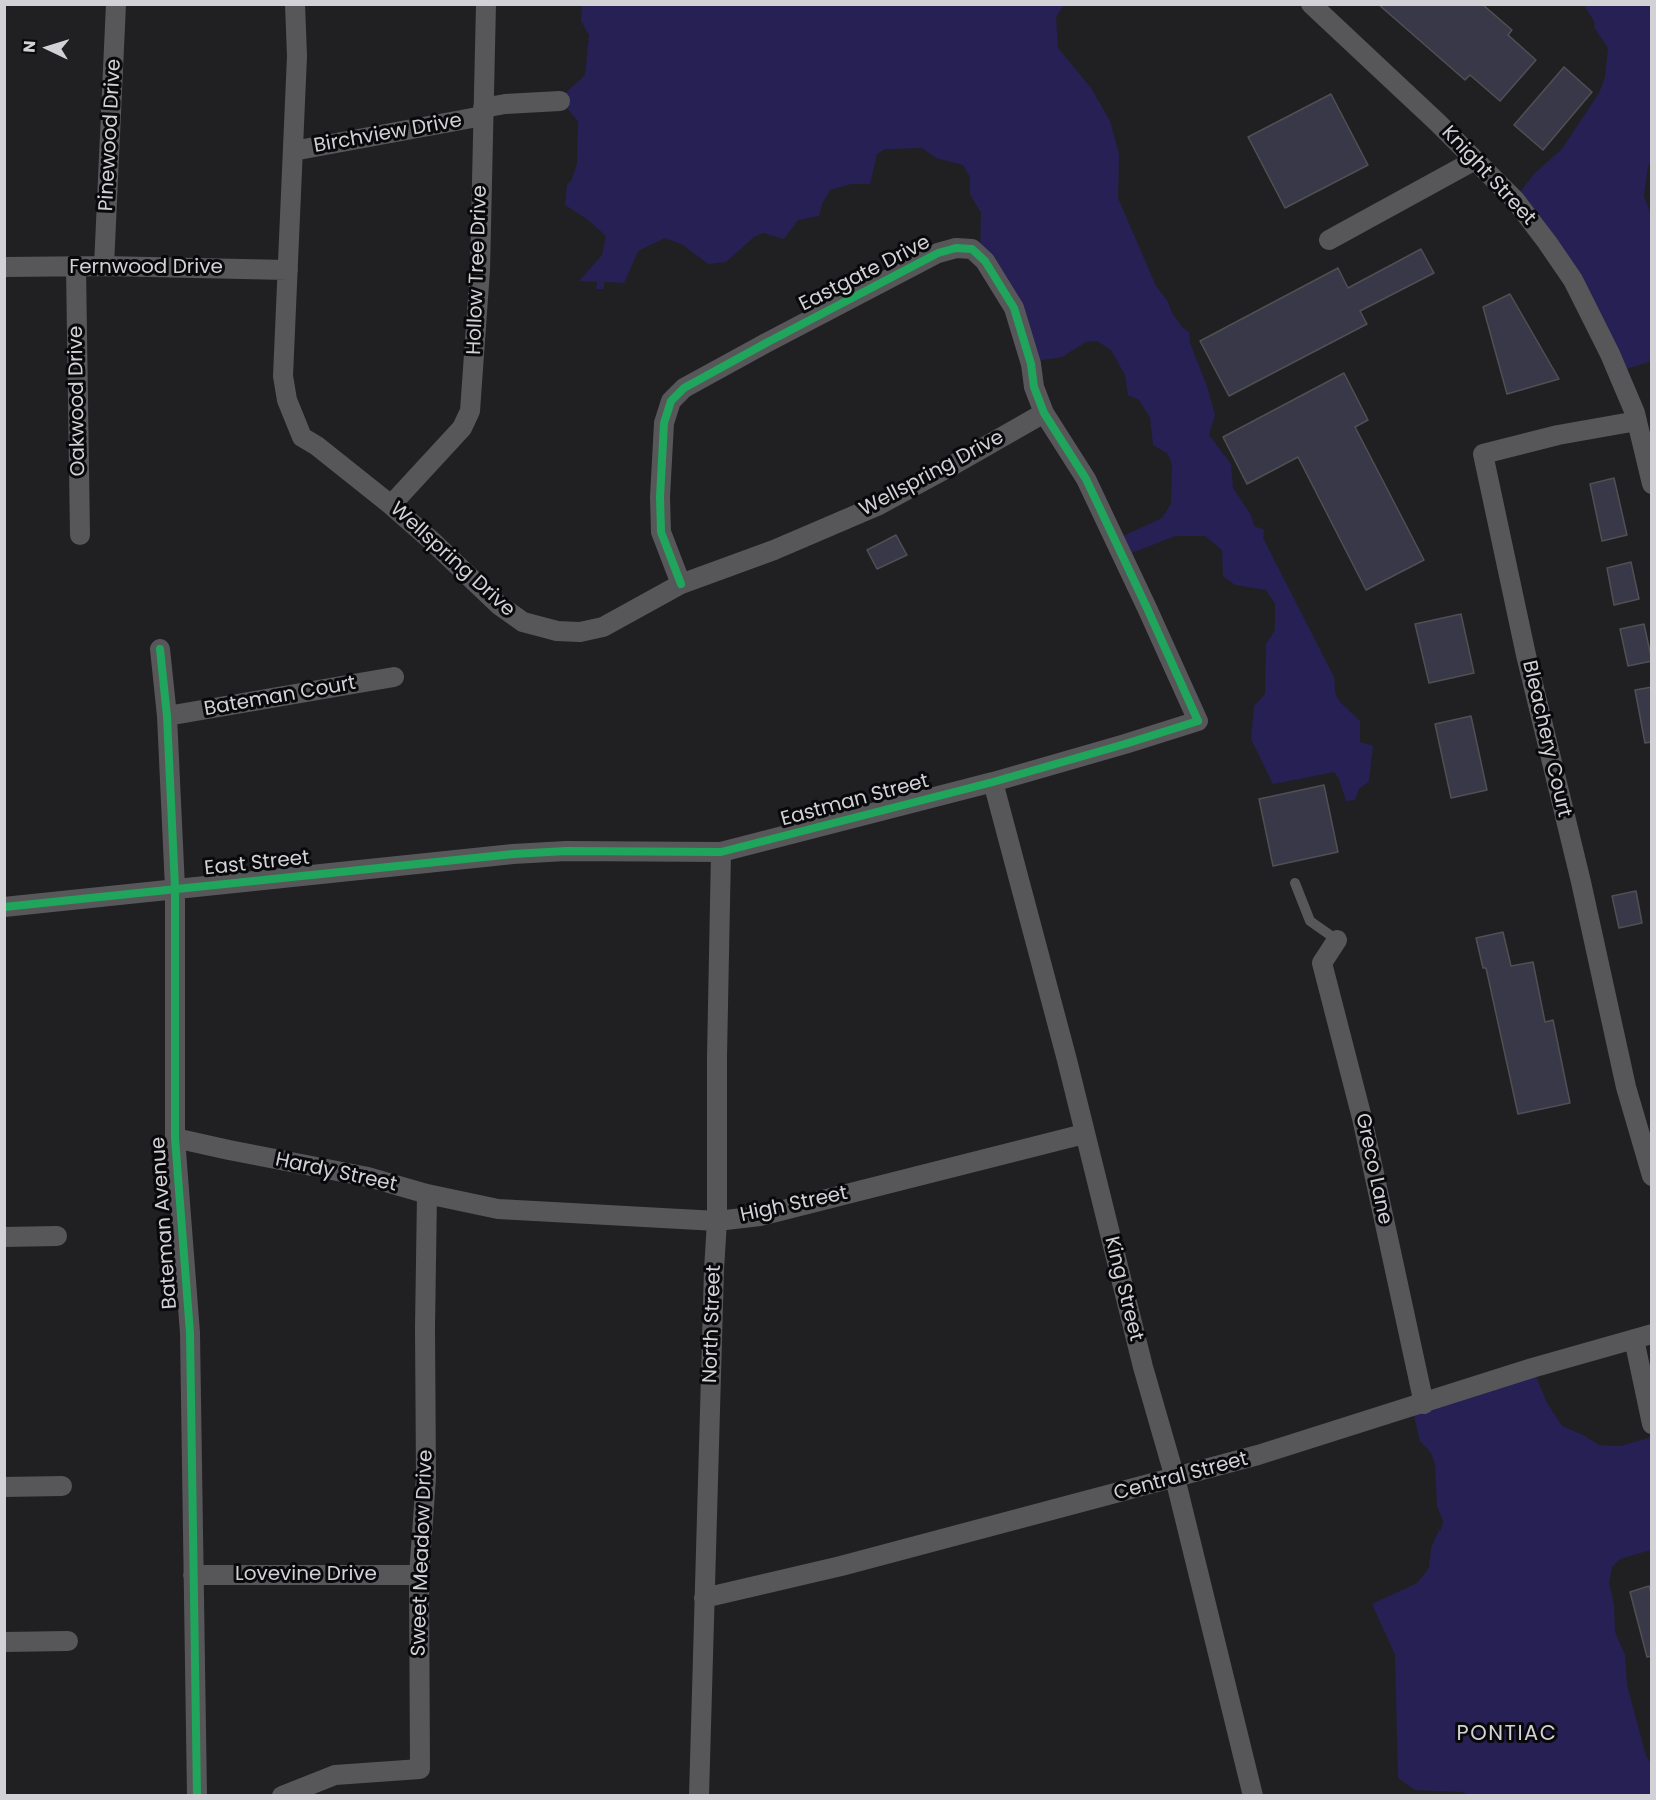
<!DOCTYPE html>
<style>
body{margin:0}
#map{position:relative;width:1656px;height:1800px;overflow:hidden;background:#202023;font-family:Poppins,sans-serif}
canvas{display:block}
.frame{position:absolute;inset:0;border:6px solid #d2d2d6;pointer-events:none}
.north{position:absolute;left:18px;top:18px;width:60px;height:60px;-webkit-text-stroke:4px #09090b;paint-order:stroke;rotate:274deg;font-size:16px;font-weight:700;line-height:24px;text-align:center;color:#d2d2d6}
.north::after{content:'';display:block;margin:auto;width:21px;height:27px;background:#d2d2d6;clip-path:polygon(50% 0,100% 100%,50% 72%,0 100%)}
</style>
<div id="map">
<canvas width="1656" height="1800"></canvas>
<div class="frame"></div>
<div class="north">N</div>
</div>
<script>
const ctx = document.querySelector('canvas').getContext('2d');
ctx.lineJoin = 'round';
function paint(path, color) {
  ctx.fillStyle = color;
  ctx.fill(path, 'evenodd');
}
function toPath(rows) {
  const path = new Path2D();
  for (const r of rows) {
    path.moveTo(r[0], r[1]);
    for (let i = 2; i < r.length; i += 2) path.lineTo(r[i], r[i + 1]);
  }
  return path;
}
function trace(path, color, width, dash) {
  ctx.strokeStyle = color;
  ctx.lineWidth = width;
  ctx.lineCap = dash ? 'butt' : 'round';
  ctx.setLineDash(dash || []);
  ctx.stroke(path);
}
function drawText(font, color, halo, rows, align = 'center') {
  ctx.font = font + ' Poppins,sans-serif';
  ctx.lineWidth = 6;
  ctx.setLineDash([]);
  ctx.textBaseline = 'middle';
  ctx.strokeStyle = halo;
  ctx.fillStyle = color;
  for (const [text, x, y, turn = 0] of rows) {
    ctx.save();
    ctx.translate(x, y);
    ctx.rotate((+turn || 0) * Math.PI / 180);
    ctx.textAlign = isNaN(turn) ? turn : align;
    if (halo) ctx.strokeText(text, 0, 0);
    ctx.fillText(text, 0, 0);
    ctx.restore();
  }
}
paint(toPath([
 [582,5,1064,5,1056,17,1058,48,1091,88,1110,121,1119,154,1118,198,1156,286,1167,300,1172,313,1182,327,1189,332,1190,343,1207,386,1215,415,1209,435,1231,464,1233,488,1251,515,1254,526,1264,530,1263,538,1334,677,1335,692,1339,701,1360,721,1360,742,1373,746,1369,781,1359,789,1355,800,1346,801,1339,779,1334,772,1273,784,1251,739,1254,706,1265,694,1266,644,1275,630,1275,604,1266,590,1235,585,1223,576,1222,550,1205,536,1175,536,1124,556,1117,539,1162,518,1171,504,1172,465,1168,454,1153,445,1150,417,1139,400,1128,395,1125,375,1111,350,1097,341,1086,342,1062,357,1030,362,980,255,981,213,970,194,970,177,963,165,936,158,922,148,885,149,877,154,870,184,851,184,830,190,822,204,819,216,798,220,784,239,763,233,754,237,726,262,708,264,683,245,665,238,638,251,624,283,604,282,604,289,596,289,597,282,579,281,602,255,606,236,587,219,565,205,567,185,571,181,577,164,578,121,559,99,585,75,589,35,581,21],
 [1584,5,1651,5,1652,160,1648,166,1644,196,1651,216,1651,361,1617,372,1575,286,1513,200,1535,173,1562,149,1599,93,1605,77,1608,48,1594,27,1595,23],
 [1532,1367,1547,1403,1562,1426,1583,1435,1599,1445,1620,1446,1652,1437,1651,1550,1620,1559,1612,1567,1609,1583,1614,1605,1615,1632,1625,1655,1627,1685,1646,1756,1651,1764,1651,1795,1469,1796,1463,1792,1415,1790,1398,1778,1395,1655,1372,1604,1417,1583,1429,1568,1431,1548,1439,1530,1441,1531,1443,1521,1437,1506,1435,1464,1431,1453,1420,1441,1412,1408]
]), '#262054');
const building = toPath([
 [1378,4,1482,4,1512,30,1508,35,1536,60,1500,101,1470,75,1465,80,1378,4],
 [1564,67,1592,92,1543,150,1514,125,1564,67],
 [1331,94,1368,165,1285,208,1248,137,1331,94],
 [1421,249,1434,273,1360,311,1367,324,1229,396,1200,341,1338,268,1348,288,1421,249],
 [1510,294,1559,379,1507,394,1483,307,1510,294],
 [1344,373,1368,420,1355,427,1424,560,1366,590,1298,457,1247,484,1223,437,1344,373],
 [1614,478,1627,535,1602,541,1590,484,1614,478],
 [896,535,907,555,877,569,867,550,896,535],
 [1631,562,1639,599,1614,605,1607,568,1631,562],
 [1461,614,1474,673,1429,683,1415,624,1461,614],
 [1644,624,1652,661,1628,666,1620,629,1644,624],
 [1652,687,1652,742,1645,743,1635,690,1652,687],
 [1471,716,1487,790,1451,798,1435,724,1471,716],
 [1324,785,1338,852,1273,866,1259,799,1324,785],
 [1636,891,1642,923,1619,928,1612,896,1636,891],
 [1503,932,1511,966,1533,962,1545,1022,1553,1020,1570,1103,1518,1114,1486,968,1483,968,1476,938,1503,932],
 [1649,1586,1652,1596,1652,1656,1647,1657,1630,1592,1649,1586]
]);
paint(building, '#393848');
trace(building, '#505053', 1.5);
trace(toPath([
 [1295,883,1310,921,1337,940]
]), '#575759', 10);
trace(toPath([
 [295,4,297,56,283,376,287,400,302,437,317,446,391,505,433,542,499,605,523,622,557,631,580,632,603,627,681,584,774,550,879,505,953,465,1044,413],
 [1311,4,1438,123,1515,200,1547,242,1573,280,1610,354,1635,413,1652,484],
 [483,108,505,104,560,101],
 [293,151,483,116],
 [1329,240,1475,160],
 [104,266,116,4],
 [4,267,104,266,288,270],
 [76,267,80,535],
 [1637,421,1558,435,1483,454,1526,655,1581,882,1626,1087,1652,1176],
 [391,505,462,428,470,411,480,270,486,4],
 [160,649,167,716,175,888,175,1138,190,1333,197,1796],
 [167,716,394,677],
 [993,782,1067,1060,1143,1367,1175,1478,1253,1796],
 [4,907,513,854,566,851,721,852,993,782,1125,744,1198,721,1147,608,1086,479,1044,413,1034,387,1031,364,1014,308,985,261,972,249,956,248,938,253,766,343,684,388,671,401,664,423,660,497,661,532,681,584],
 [1337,940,1322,963,1362,1118,1424,1404],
 [175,1138,229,1150,368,1177,427,1194,498,1209,717,1221,760,1216,1084,1134],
 [4,1237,57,1236],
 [1634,1339,1652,1424],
 [4,1487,62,1486],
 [193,1575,419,1575],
 [704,1598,841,1566,1258,1455,1532,1368,1652,1334],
 [4,1642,68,1641],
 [282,1796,335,1775,420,1769,419,1575,426,1478,425,1328,427,1194],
 [699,1796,714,1270,717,1221,717,1057,721,852]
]), '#575759', 20);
trace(toPath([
 [160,649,167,716,175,888,175,1138,190,1333,197,1796],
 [4,907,513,854,566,851,721,852,993,782,1125,744,1198,721,1147,608,1086,479,1044,413,1034,387,1031,364,1014,308,985,261,972,249,956,248,938,253,766,343,684,388,671,401,664,423,660,497,661,532,681,584]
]), '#20a55d', 8);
drawText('20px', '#d2d2d6', '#09090b', [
 ["Birchview Drive",388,134,-10],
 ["Pinewood Drive",111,135,-87],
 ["Knight Street",1488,176,47],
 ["Fernwood Drive",146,268],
 ["Hollow Tree Drive",478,270,-88],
 ["Eastgate Drive",865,274,-27],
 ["Oakwood Drive",78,401,-91],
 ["Wellspring Drive",932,474,-28],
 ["Wellspring Drive",452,560,42],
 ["Bateman Court",280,697,-10],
 ["Bleachery Court",1546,739,77],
 ["Eastman Street",855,801,-15],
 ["East Street",257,864,-6],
 ["Greco Lane",1373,1169,78],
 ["Hardy Street",336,1173,12],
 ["High Street",794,1205,-12],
 ["Bateman Avenue",165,1223,-94],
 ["King Street",1123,1289,76],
 ["North Street",713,1324,-88],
 ["Central Street",1181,1477,-15],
 ["Sweet Meadow Drive",423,1553,-88],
 ["Lovevine Drive",306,1575]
]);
ctx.letterSpacing = '1.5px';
drawText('21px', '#d2d2d6', '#09090b', [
 ["PONTIAC",1507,1735]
]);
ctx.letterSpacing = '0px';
</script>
